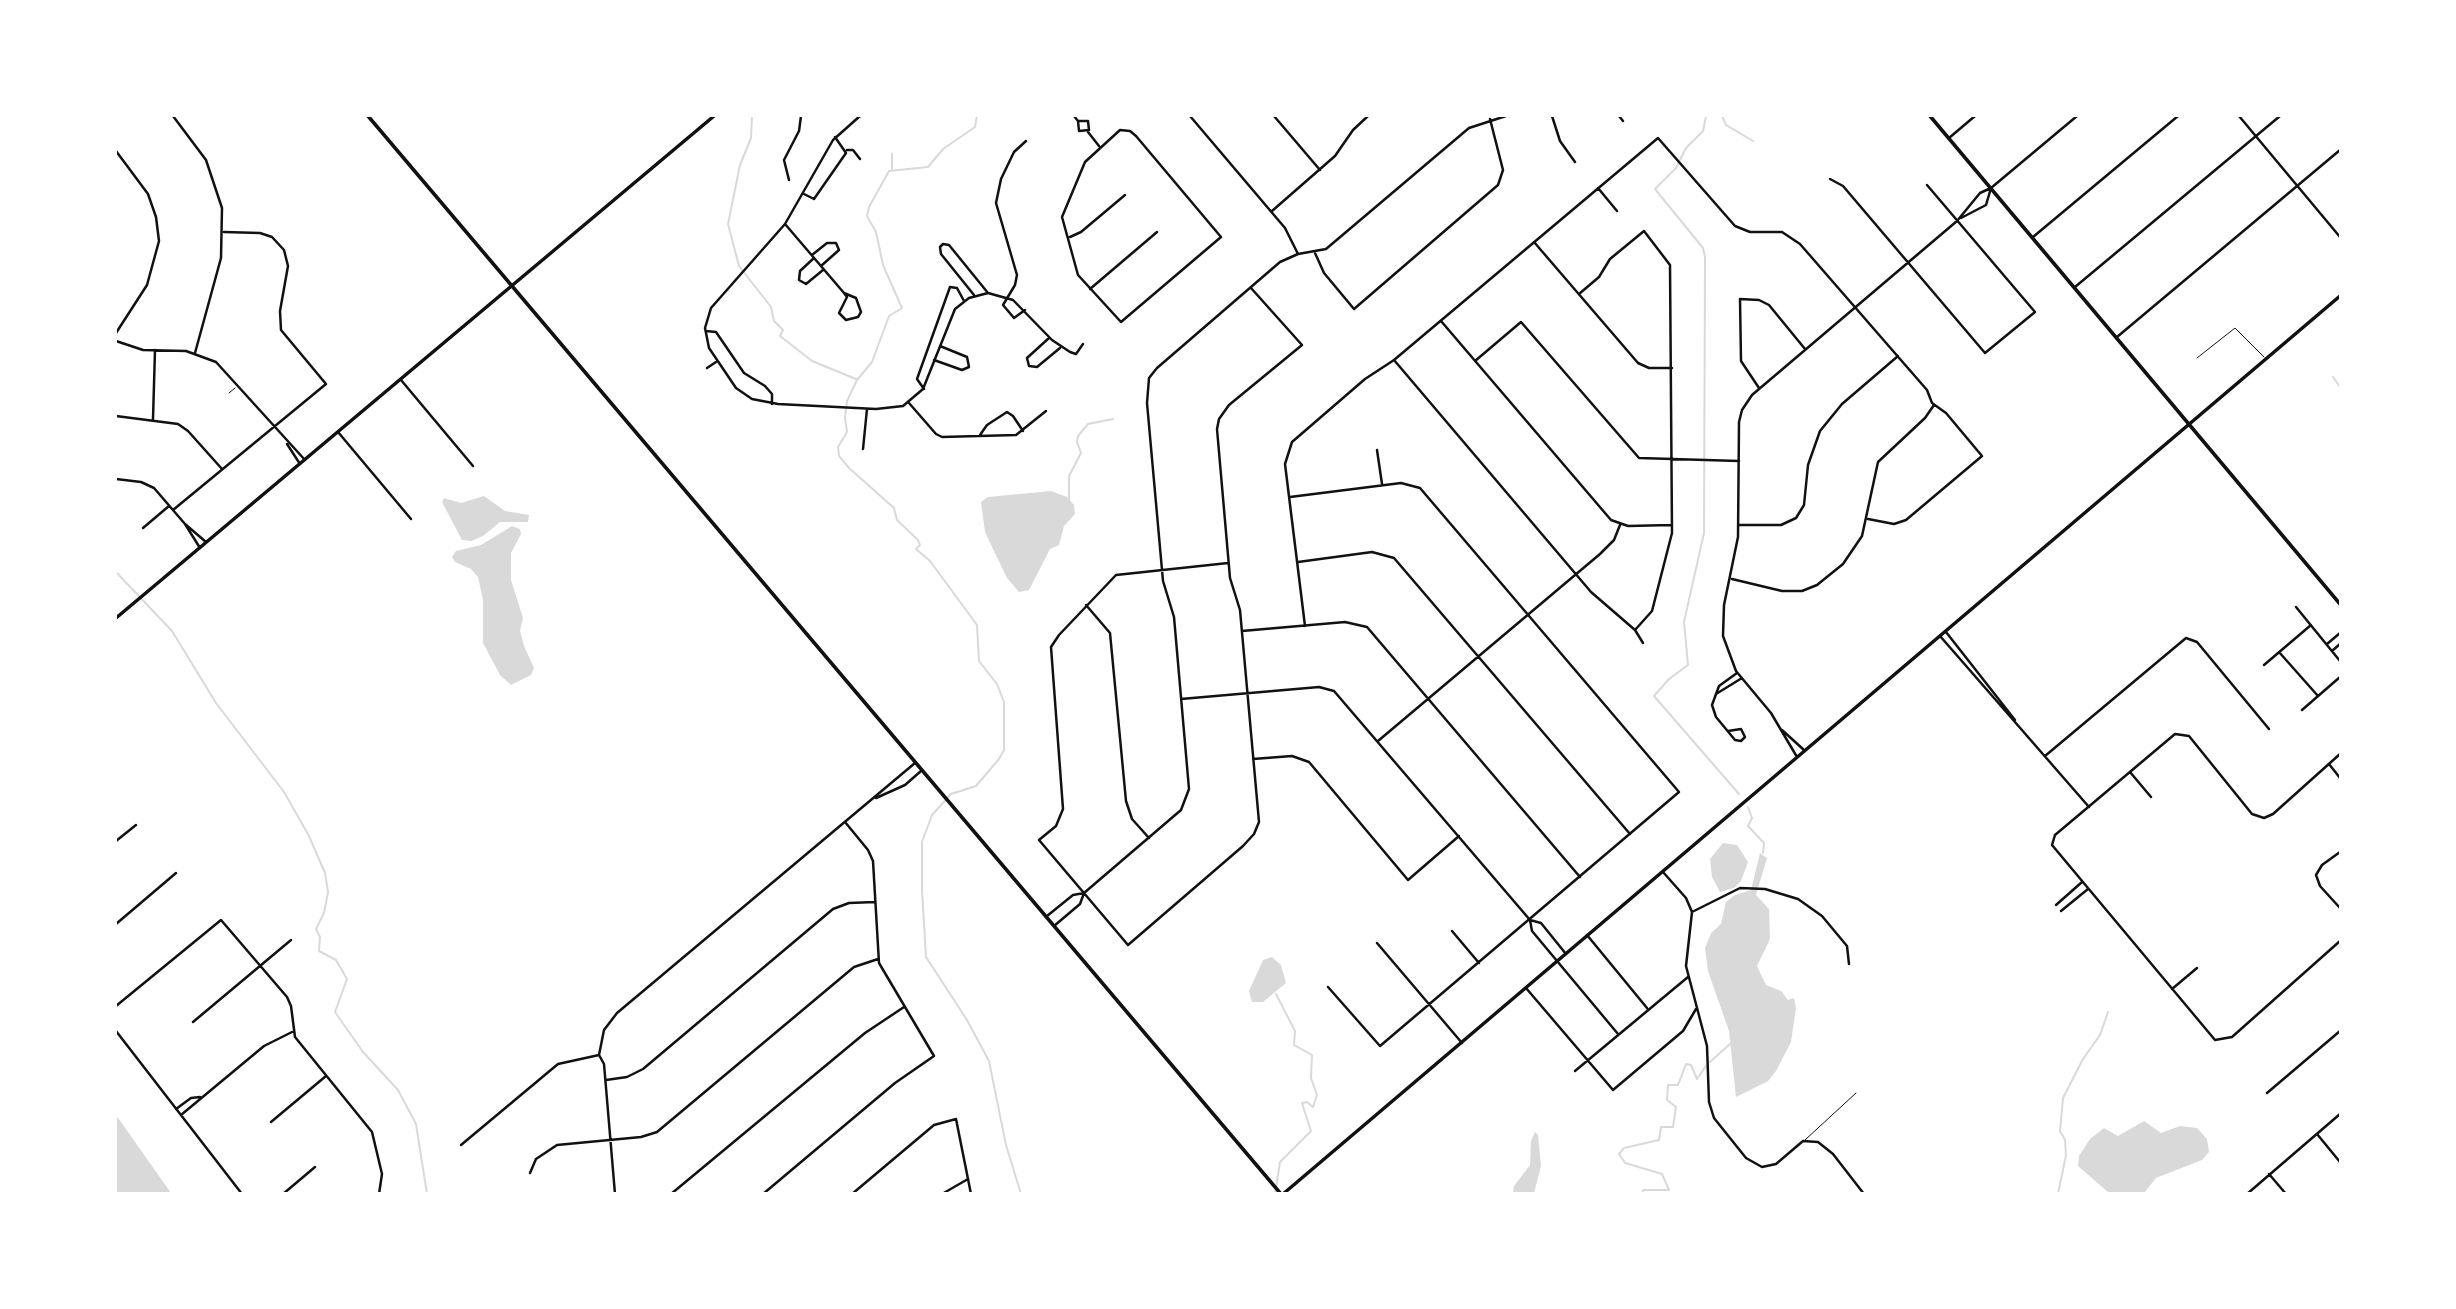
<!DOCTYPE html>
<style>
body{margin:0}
#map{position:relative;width:2456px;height:1309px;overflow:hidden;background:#fff;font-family:"Work Sans",sans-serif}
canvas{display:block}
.frame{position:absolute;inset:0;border:117px solid #fff;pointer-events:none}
</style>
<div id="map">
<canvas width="2456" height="1309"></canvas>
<div class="frame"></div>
</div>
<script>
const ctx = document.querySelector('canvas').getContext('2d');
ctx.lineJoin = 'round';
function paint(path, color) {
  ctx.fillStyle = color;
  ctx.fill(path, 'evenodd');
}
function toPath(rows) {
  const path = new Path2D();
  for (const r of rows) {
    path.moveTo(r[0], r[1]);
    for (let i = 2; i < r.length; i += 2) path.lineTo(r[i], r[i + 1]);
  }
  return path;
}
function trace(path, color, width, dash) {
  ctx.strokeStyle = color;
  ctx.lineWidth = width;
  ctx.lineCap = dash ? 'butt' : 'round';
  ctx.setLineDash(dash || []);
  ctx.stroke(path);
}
paint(toPath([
 [1051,491,1067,497,1074,505,1075,514,1064,526,1059,545,1050,549,1029,590,1019,592,1007,578,993,549,985,532,981,502,988,497],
 [484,496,505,511,529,515,528,522,500,522,483,536,471,541,462,540,442,502,444,498,461,503],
 [512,526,520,529,521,534,511,553,511,580,523,618,520,631,524,646,534,668,531,675,511,685,500,675,483,643,483,600,478,577,471,569,455,562,452,557,456,551,481,545],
 [1723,843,1737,845,1748,862,1741,881,1734,888,1720,892,1712,877,1710,859],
 [1760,853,1767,858,1756,895,1769,909,1770,939,1757,966,1766,985,1781,991,1788,1000,1794,998,1796,1008,1791,1042,1776,1071,1768,1081,1736,1097,1729,1031,1708,971,1705,948,1711,933,1721,924,1726,902,1735,895,1751,890],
 [1272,957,1281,965,1286,983,1263,1002,1252,1002,1249,991,1263,960],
 [116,1115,166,1186,171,1193,116,1193],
 [2144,1121,2161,1133,2180,1126,2197,1128,2207,1139,2209,1152,2202,1160,2156,1178,2144,1193,2109,1193,2078,1166,2079,1156,2090,1139,2104,1128,2118,1136],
 [1535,1132,1538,1135,1541,1166,1534,1193,1513,1193,1514,1186,1530,1165,1531,1141]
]), '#d9d9d9');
trace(toPath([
 [752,116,751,138,740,165,728,224,739,266,771,307,774,321,783,330,780,336,812,361,856,379],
 [977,116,975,127,943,149,928,167,889,171,869,207,867,216,876,232,883,265,902,308,889,316,872,362,857,380,847,401,845,418,847,432,838,447,839,456,849,468,894,508,897,520,918,540,920,545,916,549,930,561,977,625,979,661,997,684,1004,702,1004,750,999,759,976,786,951,794,932,815,922,842,922,890,926,957,967,1020,989,1061,1006,1145,1021,1194],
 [1706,116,1703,131,1686,148,1676,168,1655,189,1703,248,1705,257,1704,533,1684,622,1688,665,1669,679,1654,696,1739,794],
 [1722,116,1726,125,1753,141],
 [892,154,892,170],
 [2333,377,2340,387],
 [1069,500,1069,476,1081,453,1077,442,1078,436,1088,424,1113,419],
 [116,572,172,631,216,703,284,792,309,836,325,873,328,892,324,913,316,929,320,937,319,951,336,960,347,979,335,1012,363,1052,398,1090,416,1124,427,1194],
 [1748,807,1752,818,1748,826,1764,843,1763,853],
 [1710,1062,1730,1044],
 [1275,1194,1280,1162,1311,1131,1302,1103,1307,1102,1313,1107,1317,1095,1311,1078,1312,1055,1294,1045,1295,1031,1276,994],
 [1642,1194,1643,1190,1669,1190,1662,1174,1625,1163,1619,1154,1624,1148,1659,1140,1661,1127,1673,1127,1676,1107,1667,1100,1668,1085,1678,1085,1686,1064,1691,1065,1697,1079,1706,1066],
 [2058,1194,2066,1155,2065,1140,2060,1131,2063,1098,2083,1059,2100,1035,2108,1012]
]), '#d9d9d9', 2);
trace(toPath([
 [2197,358,2235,328,2264,357],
 [229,393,235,388],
 [1805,1140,1856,1093]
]), '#111', 1);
trace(toPath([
 [173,116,206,160,222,208,221,258,195,353],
 [860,116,833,140,785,224,711,308,705,328,709,348,736,388,752,399,778,404,876,409,903,406,923,389,955,309,969,298,988,293,1013,300,1052,340,1070,352,1076,354,1083,344],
 [1074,116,1078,121,1079,131,1089,130,1088,121,1078,121],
 [1190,116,1285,228,1298,254],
 [1274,116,1320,170],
 [1552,116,1560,141,1575,162],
 [1619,116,1623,121],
 [1120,130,1130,131,1136,136,1221,237,1121,322,1078,275,1062,217,1085,162,1120,130],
 [1088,132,1099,146],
 [1949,138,1975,116],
 [847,150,853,150,860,159],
 [116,151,148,194,156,217,159,241,147,285,116,333],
 [1830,179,1843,186,1985,353,2035,312,1927,185],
 [789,180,784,160,799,131,801,116],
 [1598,188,1617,211],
 [804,194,814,199,846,153,835,137],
 [1272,211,1335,156,1353,130,1368,116],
 [1961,218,1986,205,1991,188],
 [785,224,844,293,856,298,861,312,858,317,846,320,839,313,847,297,844,293],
 [1070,237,1081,232,1125,195],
 [2033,237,2178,116],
 [1534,242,1638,363,1649,368,1672,368],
 [1315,253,1324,273,1354,309,1498,185,1503,170,1490,119],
 [812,255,827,243,836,243,839,250,821,266],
 [814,258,800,271,799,280,806,284,823,270],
 [2075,287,2280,116],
 [1090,289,1157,232],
 [1579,294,1599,277,1610,259,1644,231,1670,265,1672,533,1652,611,1635,630],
 [974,295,941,254,940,247,943,244,949,245,988,293],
 [1025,310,1014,318,1003,305,1015,285,1017,275,996,203,1001,179,1014,152,1026,141],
 [1441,321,1611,520,1628,526,1671,525],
 [706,331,716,332,744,373,765,386,772,394,772,404],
 [2117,337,2340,150],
 [1049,338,1027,358,1029,366,1037,367,1060,348],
 [116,341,143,350,186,351,216,362,305,460],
 [934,360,962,370,969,367,967,357,940,346],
 [1394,360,1591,592,1635,630,1643,643],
 [1475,361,1521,322,1639,458,1739,461],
 [707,368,716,362],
 [401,380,473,466],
 [1759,388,1741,361,1740,299,1759,300,1769,305,1805,349],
 [924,389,917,379,950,287,957,288,964,301],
 [909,403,936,434,942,437,1016,435,1046,411],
 [116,416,178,424,188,431,222,469],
 [153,419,155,350],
 [338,432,411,519],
 [980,435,987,425,1007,412,1013,416,1023,431],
 [287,444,300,464],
 [863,449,867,409],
 [1377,450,1382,484],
 [116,479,141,482,154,488,185,524,200,548],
 [1290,497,1401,483,1420,488,1679,792,1380,1046,1328,987],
 [173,510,326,384,281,330,280,311,288,266,284,250,272,237,260,233,224,232],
 [185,524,206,542],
 [1739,525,1781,525,1796,518,1804,505,1808,465,1820,431,1842,404,1898,356],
 [143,528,169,506],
 [1298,562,1372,552,1394,558,1630,834],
 [1228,563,1116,575,1059,635,1051,647,1063,809,1056,826,1039,840,1128,945,1243,846,1254,834,1259,822,1240,610,1230,578,1217,429,1219,419,1229,405,1302,345,1251,288],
 [1732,579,1782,591,1802,591,1817,585,1843,564,1862,536,1878,462,1925,418,1934,405],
 [1086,605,1110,633,1126,801,1132,819,1149,838],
 [2296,607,2340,661],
 [1305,626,1285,464,1292,442,1365,379,1394,360,1658,138,1735,226,1750,232,1782,232,1800,244,1927,390,1932,403,1946,413,1982,456,1906,520,1894,524,1868,519],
 [1242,631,1345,622,1367,627,1580,877],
 [1946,632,2015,720],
 [1940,636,2089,807],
 [2327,644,2340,633],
 [2332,651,2340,644],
 [2279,652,2318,696],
 [2264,665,2311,625],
 [1716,694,1742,678],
 [1181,699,1319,687,1334,691,1530,920,1541,923,1566,954],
 [2302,710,2340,677],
 [1782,730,1804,750],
 [1728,731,1741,729,1745,737,1741,741,1735,740,1716,717,1712,705,1719,686,1737,673],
 [1378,741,1600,554,1614,540,1620,525],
 [2340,754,2273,814,2264,818,2252,814,2189,736,2175,734,2055,835,2052,845,2215,1040,2232,1037,2340,941],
 [2045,756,2186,638,2197,642,2269,729],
 [1797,757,1771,713,1736,671,1723,636,1724,605,1738,537,1739,422,1742,410,1752,395,1957,221,1980,193,1991,188,2077,116],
 [1253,759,1292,756,1309,762,1408,880,1459,836],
 [2329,764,2340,778],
 [2130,772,2151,797],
 [876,798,905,785,921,771],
 [116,841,136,825],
 [2340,852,2322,865,2316,875,2320,886,2340,908],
 [1663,872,1686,898,1692,912,1686,966,1707,1046,1709,1102,1714,1118,1746,1158,1762,1167,1776,1164,1803,1141,1818,1142,1833,1154,1864,1194],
 [1084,893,1181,810,1189,789,1174,617,1163,581,1147,403,1149,378,1157,368,1280,262,1298,254,1326,249,1469,128,1506,116],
 [2056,905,2082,882],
 [2061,911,2088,889],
 [1692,912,1740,888,1765,889,1798,899,1822,916,1847,946,1849,964],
 [1047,916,1073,895,1084,893,1080,904,1054,926],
 [1530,920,1532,931,1618,1034],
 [116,924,176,873],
 [1452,931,1479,963],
 [1587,935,1647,1008],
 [1377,943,1462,1043],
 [1526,988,1613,1090,1683,1031,1696,1009],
 [2172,989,2197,968],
 [116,1006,221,920,287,997,291,1006,295,1037,372,1132,382,1174,379,1194],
 [193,1022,291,940],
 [116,1031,242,1194],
 [599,1055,604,1064,615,1194],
 [1575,1071,1688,977],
 [606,1080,627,1077,643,1069,833,909,849,903,875,902],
 [2267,1093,2340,1031],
 [176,1109,191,1098,200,1097],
 [181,1115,264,1046,292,1032],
 [271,1122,326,1076],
 [2317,1134,2340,1162],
 [461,1145,558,1064,599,1055,604,1030,617,1013,915,763],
 [530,1173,536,1159,557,1145,641,1137,657,1132,854,967,878,959],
 [2269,1174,2286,1194],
 [283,1194,315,1167],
 [671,1194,865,1033,904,1007],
 [763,1194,895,1083,934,1056,879,963,873,861,868,850,845,822],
 [852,1194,934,1125,956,1119,971,1194],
 [942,1194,968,1179],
 [2247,1194,2340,1114]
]), '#111', 2.5);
trace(toPath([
 [2239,116,2340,237]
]), '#111', 2.5);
trace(toPath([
 [368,116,1281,1194],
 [1930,116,2340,604],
 [116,618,714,116],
 [1283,1194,2340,296]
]), '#111', 3.5);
</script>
